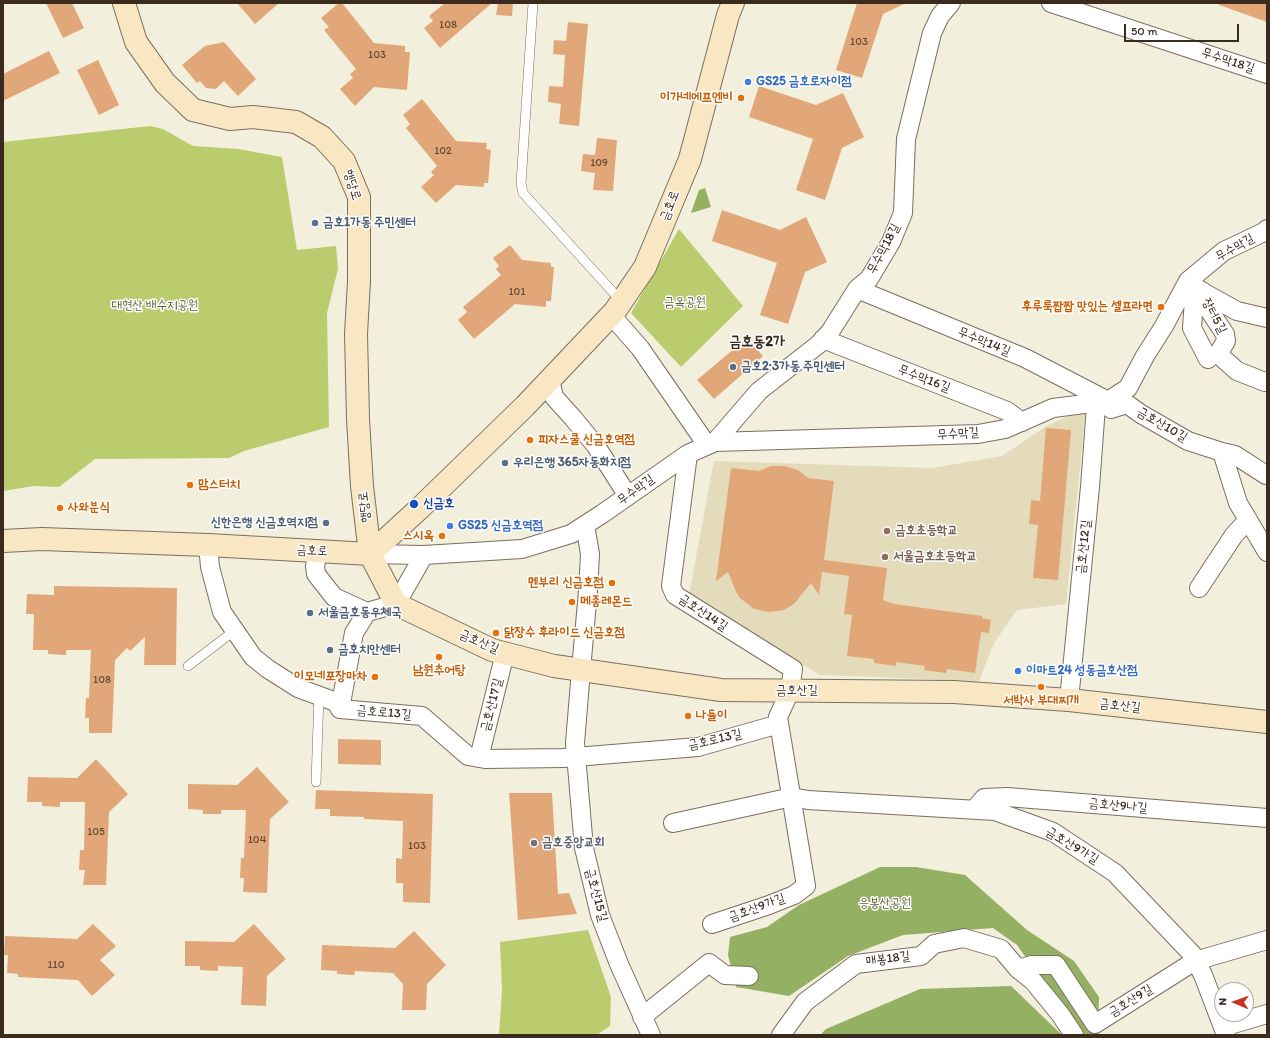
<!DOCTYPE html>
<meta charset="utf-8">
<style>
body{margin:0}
#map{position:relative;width:1270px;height:1038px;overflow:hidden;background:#f2efdc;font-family:Itim,sans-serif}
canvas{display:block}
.frame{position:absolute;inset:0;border:4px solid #3b2a1e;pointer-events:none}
.north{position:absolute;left:1214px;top:982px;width:40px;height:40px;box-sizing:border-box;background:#fff;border:1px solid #b1aaa5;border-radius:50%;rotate:272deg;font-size:11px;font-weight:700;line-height:16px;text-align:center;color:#3b2a1e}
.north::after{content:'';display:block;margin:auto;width:14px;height:18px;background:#c8321e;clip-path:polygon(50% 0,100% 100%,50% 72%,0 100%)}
.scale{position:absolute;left:1124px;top:24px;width:115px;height:18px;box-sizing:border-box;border:2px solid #3b2a1e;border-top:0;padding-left:5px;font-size:12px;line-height:14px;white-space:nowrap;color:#3b2a1e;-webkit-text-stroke:3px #fff;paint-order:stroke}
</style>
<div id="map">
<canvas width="1270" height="1038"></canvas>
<div class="frame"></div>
<div class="north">N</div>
<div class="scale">50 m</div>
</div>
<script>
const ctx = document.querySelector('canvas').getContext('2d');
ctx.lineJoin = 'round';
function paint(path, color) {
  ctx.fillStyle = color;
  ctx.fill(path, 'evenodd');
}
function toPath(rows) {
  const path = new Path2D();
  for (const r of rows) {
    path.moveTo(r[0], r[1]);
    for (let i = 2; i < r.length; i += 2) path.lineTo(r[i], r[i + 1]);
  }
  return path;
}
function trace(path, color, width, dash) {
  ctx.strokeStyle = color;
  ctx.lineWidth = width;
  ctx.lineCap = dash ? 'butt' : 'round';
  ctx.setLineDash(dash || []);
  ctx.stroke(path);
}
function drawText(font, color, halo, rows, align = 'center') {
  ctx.font = font + ' Itim,"Poor Story",sans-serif';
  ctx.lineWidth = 3;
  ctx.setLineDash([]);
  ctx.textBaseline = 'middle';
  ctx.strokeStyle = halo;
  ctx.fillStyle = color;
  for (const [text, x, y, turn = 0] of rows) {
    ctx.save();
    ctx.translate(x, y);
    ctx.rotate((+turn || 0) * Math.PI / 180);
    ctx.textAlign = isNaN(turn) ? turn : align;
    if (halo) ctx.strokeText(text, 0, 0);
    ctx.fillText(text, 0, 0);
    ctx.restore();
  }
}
paint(toPath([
 [1086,407,1066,604,1017,610,994,643,979,681,820,675,689,595,714,461,932,468,1002,456,1045,427]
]), '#e4dbba');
paint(toPath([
 [150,126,163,129,193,146,238,149,282,157,297,250,336,246,338,269,327,313,329,427,244,451,229,458,95,459,59,487,34,486,3,491,3,142],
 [679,229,743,306,681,367,631,313],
 [588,930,611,997,610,1026,597,1035,499,1035,502,991,500,942]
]), '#bbcc6f');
paint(toPath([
 [705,188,711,207,691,213,699,190],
 [880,867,916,867,965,875,1027,930,1074,961,1099,997,1098,1035,1081,1035,1017,945,993,928,903,935,848,956,789,996,736,987,728,955,730,937,767,927,799,905],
 [1011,986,1062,1035,820,1035,826,1029,920,989]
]), '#94b062');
paint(toPath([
 [46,3,72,3,84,28,63,38],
 [237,3,279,3,255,24],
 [339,3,342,3,374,43,405,46,405,52,410,52,407,90,374,87,355,106,340,89,353,78,350,74,356,69,324,30,329,27,321,18],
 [445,3,492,3,440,48,424,28,433,21,429,16],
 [498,3,513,3,512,16,496,15],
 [857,3,906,3,883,14,862,78,836,70],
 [1219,3,1267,3,1267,22,1219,5],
 [568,22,588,24,579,126,559,124,561,104,548,102,549,86,563,87,565,55,553,54,554,40,566,41],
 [224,42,256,79,238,96,224,81,216,89,206,88,200,81,197,83,182,65,205,46],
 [49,51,60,73,3,101,3,74],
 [98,60,119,105,99,115,77,70],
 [759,86,816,105,843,93,864,137,842,148,825,200,796,190,813,139,749,117],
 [422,99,456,141,487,143,486,149,491,150,488,183,484,183,484,187,456,185,436,203,421,187,434,175,431,172,437,166,406,128,410,124,403,115],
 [597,138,617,140,613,191,593,190,595,173,581,171,583,154,595,155],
 [722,210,780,230,806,217,827,262,805,272,788,324,760,315,777,263,712,241],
 [510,245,522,260,551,263,551,267,554,267,551,301,546,301,546,307,515,304,474,339,458,320,467,312,463,307,501,275,496,269,499,266,493,258],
 [747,338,763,356,714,399,697,380],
 [1046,428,1071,430,1058,580,1033,578,1038,525,1029,524,1031,500,1040,501],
 [771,466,785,466,798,470,808,478,834,481,824,560,887,568,883,600,894,604,982,616,982,618,991,620,989,633,981,632,975,673,947,669,946,673,924,670,925,666,896,662,896,666,874,663,874,659,847,656,852,615,844,614,849,576,822,572,819,595,811,583,794,604,784,610,769,612,754,609,740,598,736,592,728,572,716,581,731,468,759,471],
 [54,586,177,588,176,665,144,665,145,637,130,651,127,648,115,660,112,733,89,733,89,718,85,718,86,698,89,698,91,650,66,650,66,655,48,654,48,650,33,650,34,614,26,614,27,594,54,595],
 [338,739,381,740,381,765,338,764],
 [96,759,128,794,109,812,106,885,83,885,85,870,79,870,80,850,84,850,85,802,60,802,60,807,42,806,42,802,27,802,28,777,77,778],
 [257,767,289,802,270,819,267,893,243,892,244,878,240,878,241,858,244,858,246,810,221,810,221,814,203,814,203,810,188,809,188,784,237,785],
 [316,790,433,794,430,903,403,902,403,883,396,883,396,858,402,859,403,821,364,819,364,817,330,816,330,809,315,809],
 [509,793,552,793,558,894,569,893,577,914,518,920],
 [93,924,116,946,100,960,115,975,92,996,78,980,18,977,18,974,7,973,8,955,4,955,5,936,77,939],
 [254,924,286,959,267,976,266,1006,241,1005,243,967,218,966,218,971,200,970,200,966,185,966,185,941,234,942],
 [414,931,446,965,427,984,426,1010,402,1010,403,984,393,973,355,971,354,975,337,974,337,971,321,970,322,945,395,948]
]), '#e1a778');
const lane = toPath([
 [533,3,521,183,523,193,621,301],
 [188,666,234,631],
 [316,782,319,695]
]);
const street = toPath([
 [1051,3,1267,74],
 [1195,286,1192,328,1208,359],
 [857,289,1025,358,1108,401],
 [1198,289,1208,295,1237,311,1267,318],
 [1202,291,1203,301,1225,334,1226,341,1218,354,1237,371,1265,382],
 [611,315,640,348,707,445],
 [823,339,1007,411,1022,422],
 [550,379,554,397,573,418,596,446,628,496],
 [1108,402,1111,409,1127,404,1141,414,1188,441,1222,452,1238,503,1267,552],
 [715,442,759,391,819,344,830,332,857,289,869,279,891,242,903,213,906,139,932,33,940,16,951,3],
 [1222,452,1235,455,1266,475,1267,474],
 [688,454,671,586,675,595,793,669,790,691,778,717,806,886,794,895,769,905,712,924],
 [585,525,590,554,588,591,581,670,575,743,584,848,600,915,619,964,651,1035],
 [208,545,210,567,222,612,253,657,268,669,298,688,336,702,340,709,422,716,468,756,485,759,563,758,698,747,779,724],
 [318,551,315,566,316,574,334,597,367,612,396,604,424,555],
 [370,554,424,555,522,549,571,534,602,514,688,454,715,442,978,434,1005,429,1053,408,1108,401,1128,388,1145,356,1164,326,1188,281,1224,251,1264,232,1267,229],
 [1199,588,1234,535,1248,520],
 [1069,700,1090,487,1096,406,1108,401],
 [340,709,354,633,367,612],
 [479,758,505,653],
 [975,809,984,798,1007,797,1267,818],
 [673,823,792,797,808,800,995,811,1053,832,1115,873,1192,954,1203,975,1226,1035],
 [1018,969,1032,965,1056,965,1095,1024,1195,961,1267,940],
 [642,1017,709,963,725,975,749,976],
 [1223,1027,1267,1014],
 [781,1035,805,1002,856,964,921,956,934,944,964,938,1001,949,1018,969,1033,981,1060,1014,1074,1035]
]);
const secondary = toPath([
 [124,3,136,42,165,83,193,110,230,119,253,117,296,122,322,137,344,161,359,197,359,281,356,334,358,419,362,486,370,554,396,604,492,650,554,666,721,690,954,692,1069,700,1267,722],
 [3,541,42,539,208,545,370,554,420,508,525,406,615,311,645,267,690,159,728,15,733,3]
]);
trace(lane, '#7b6f60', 10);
trace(street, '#7b6f60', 20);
trace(secondary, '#7b6f60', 24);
trace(lane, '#fff', 9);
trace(street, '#fff', 18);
trace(secondary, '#f9e7c3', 22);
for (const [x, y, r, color] of [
 [748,82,4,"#3f7fe0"],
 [741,98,4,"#e8710a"],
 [315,223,4,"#5c6f8a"],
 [1161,307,4,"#e8710a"],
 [733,367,4,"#5c6f8a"],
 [530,440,4,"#e8710a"],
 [505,463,4,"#5c6f8a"],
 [190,485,4,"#e8710a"],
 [414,504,5,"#1a4fb4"],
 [60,508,4,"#e8710a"],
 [326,523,4,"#5c6f8a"],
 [450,526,4,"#3f7fe0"],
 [887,531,4,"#8d6e63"],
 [442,536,4,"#e8710a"],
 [885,557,4,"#8d6e63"],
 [612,583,4,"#e8710a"],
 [572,602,4,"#e8710a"],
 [310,613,4,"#5c6f8a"],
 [496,633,4,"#e8710a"],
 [330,650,4,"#5c6f8a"],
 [439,657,4,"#e8710a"],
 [1018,671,4,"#3f7fe0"],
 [375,677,4,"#e8710a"],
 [1041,687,4,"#e8710a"],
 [688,716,4,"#e8710a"],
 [534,843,4,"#6b7280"]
]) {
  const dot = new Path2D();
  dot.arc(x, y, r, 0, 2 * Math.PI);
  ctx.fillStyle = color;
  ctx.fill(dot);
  trace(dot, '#fff', 1.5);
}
drawText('11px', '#644934', null, [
 ["108",448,25],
 ["103",859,42],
 ["103",377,55],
 ["102",443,151],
 ["109",599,163],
 ["101",517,292],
 ["108",102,680],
 ["105",96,832],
 ["104",257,840],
 ["103",417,846],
 ["110",56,965]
]);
drawText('13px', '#3b2a1e', '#fff', [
 ["무수막18길",1228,61,18],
 ["행당로",352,185,73],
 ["금호로",670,206,-68],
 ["무수막길",1235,248,-30],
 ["무수막18길",884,249,-62],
 ["장터5길",1214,316,62],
 ["무수막14길",984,342,22],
 ["무수막16길",924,379,21],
 ["금호산10길",1162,425,30],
 ["무수막길",958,434,-4],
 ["무수막길",636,490,-36],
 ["행당로",365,507,-96],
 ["금호산12길",1084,547,-84],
 ["금호로",312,551,3],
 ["금호산14길",703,613,33],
 ["금호산길",479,642,23],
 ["금호산길",797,691],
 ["금호산17길",492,705,-76],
 ["금호산길",1120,706,6],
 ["금호로13길",384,713,5],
 ["금호로13길",715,740,-13],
 ["금호산9나길",1118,806,5],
 ["금호산9가길",1072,846,31],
 ["금호산15길",596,895,75],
 ["금호산9가길",757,908,-20],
 ["매봉18길",888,959,-7],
 ["금호산9길",1131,1001,-32]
]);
drawText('bold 13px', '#366cbe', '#fff', [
 ["GS25 금호로자이점",756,82],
 ["GS25 신금호역점",458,526],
 ["이마트24 성동금호산점",1026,671]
], 'left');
drawText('bold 13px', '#c56008', '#fff', [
 ["이가네에프엔비",733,98,"right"],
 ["후루룩짭짭 맛있는 셀프라면",1153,307,"right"],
 ["피자스쿨 신금호역점",538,440],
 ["맘스터치",198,485],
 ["사와분식",68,508],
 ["스시옥",434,536,"right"],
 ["멘부리 신금호점",604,583,"right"],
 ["메종레몬드",580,602],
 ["닭장수 후라이드 신금호점",504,633],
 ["남원추어탕",439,671,"center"],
 ["이모네포장마차",367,677,"right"],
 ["서박사 부대찌개",1041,701,"center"],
 ["나들이",696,716]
], 'left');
drawText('bold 13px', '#4e5e75', '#fff', [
 ["금호1가동 주민센터",323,223],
 ["금호2·3가동 주민센터",741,367],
 ["우리은행 365자동화지점",513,463],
 ["신한은행 신금호역지점",318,523,"right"],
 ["서울금호동우체국",318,613],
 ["금호치안센터",338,650]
], 'left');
drawText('13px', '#615b36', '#fff', [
 ["금옥공원",685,303],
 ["대현산 배수지공원",155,306],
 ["응봉산공원",885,904]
]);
drawText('bold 13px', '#164399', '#fff', [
 ["신금호",423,504]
], 'left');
drawText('bold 13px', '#785e54', '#fff', [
 ["금호초등학교",895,531],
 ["서울금호초등학교",893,557]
], 'left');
drawText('bold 13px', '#5b616d', '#fff', [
 ["금호중앙교회",542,843]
], 'left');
drawText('bold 15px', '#3b2a1e', '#fff', [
 ["금호동2가",757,342]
]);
</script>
